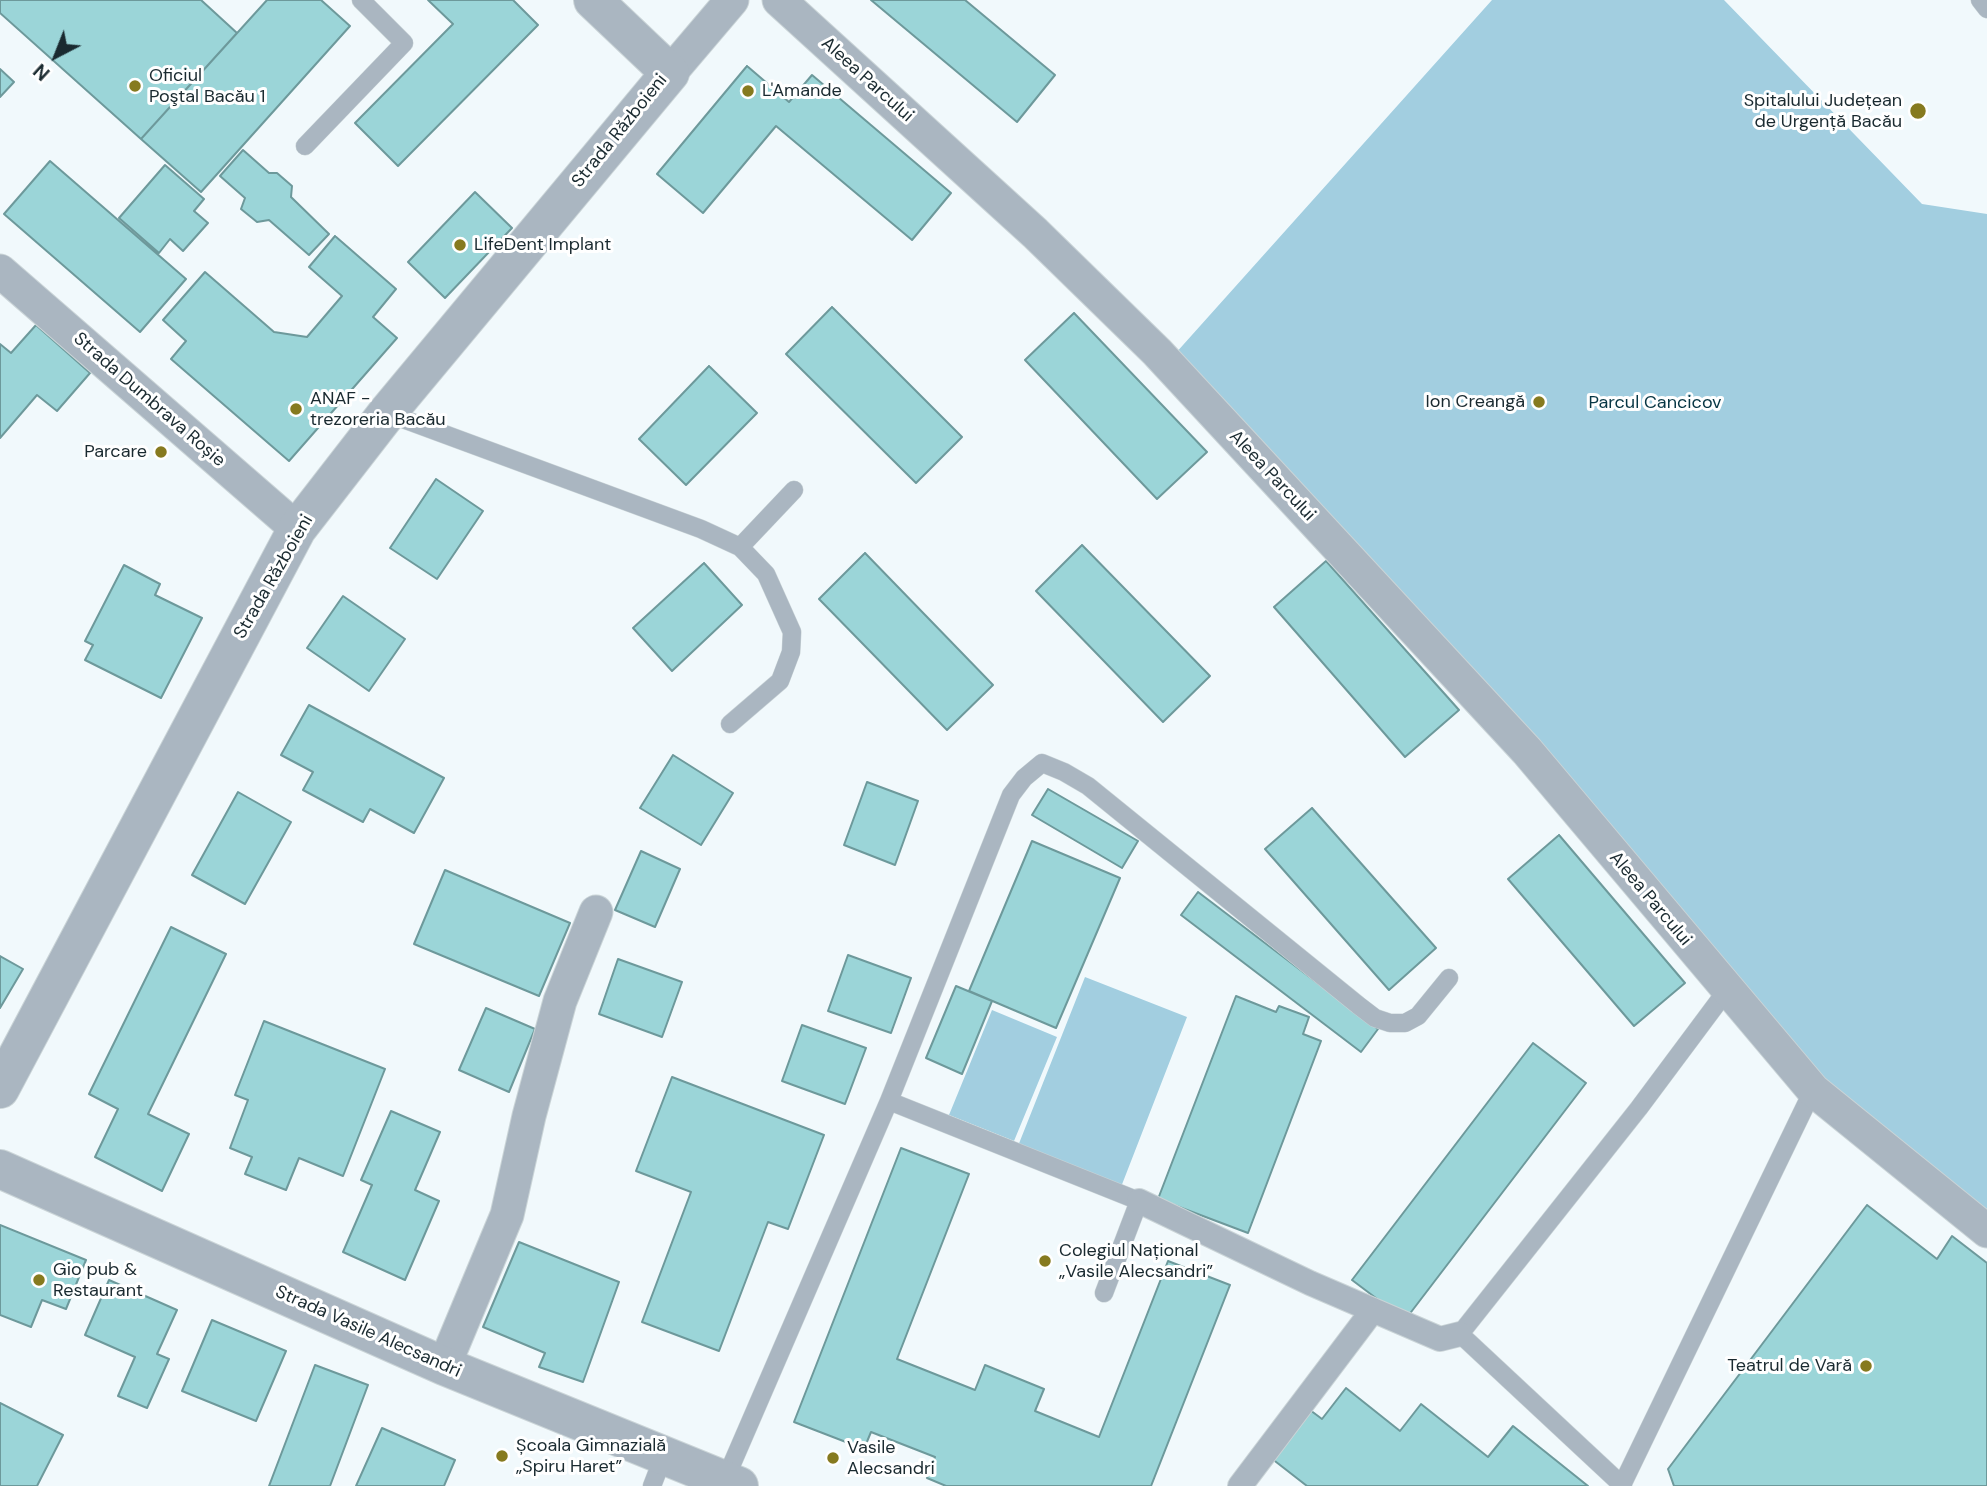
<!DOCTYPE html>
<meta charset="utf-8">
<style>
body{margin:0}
#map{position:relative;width:1987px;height:1486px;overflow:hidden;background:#f1f9fc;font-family:"DM Sans",sans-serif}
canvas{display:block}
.north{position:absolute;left:21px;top:21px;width:70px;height:70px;-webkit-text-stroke:5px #fff;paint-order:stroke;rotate:222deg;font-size:19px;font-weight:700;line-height:28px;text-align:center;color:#1a2a30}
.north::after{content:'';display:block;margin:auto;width:24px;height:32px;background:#1a2a30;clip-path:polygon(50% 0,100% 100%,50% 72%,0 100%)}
</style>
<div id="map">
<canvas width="1987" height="1486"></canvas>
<div class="north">N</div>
</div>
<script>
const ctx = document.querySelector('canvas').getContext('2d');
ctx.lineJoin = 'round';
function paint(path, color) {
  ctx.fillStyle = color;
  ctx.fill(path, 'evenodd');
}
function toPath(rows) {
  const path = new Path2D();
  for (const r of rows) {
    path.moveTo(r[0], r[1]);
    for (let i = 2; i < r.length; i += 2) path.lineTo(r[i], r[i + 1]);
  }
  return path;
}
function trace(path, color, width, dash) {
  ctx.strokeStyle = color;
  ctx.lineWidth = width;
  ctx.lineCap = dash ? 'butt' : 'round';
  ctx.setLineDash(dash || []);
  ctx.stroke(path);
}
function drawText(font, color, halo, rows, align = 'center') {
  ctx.font = font + ' "DM Sans",sans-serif';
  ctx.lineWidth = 6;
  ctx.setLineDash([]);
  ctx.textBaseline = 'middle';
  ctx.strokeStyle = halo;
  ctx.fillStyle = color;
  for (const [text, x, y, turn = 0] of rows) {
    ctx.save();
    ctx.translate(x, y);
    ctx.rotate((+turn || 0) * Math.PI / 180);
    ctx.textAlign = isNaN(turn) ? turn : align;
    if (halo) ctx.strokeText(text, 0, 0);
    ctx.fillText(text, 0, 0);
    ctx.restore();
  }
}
paint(toPath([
 [1492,0,1724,0,1922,204,1987,214,1987,1231,1813,1090,1166,364],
 [1085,977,1187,1017,1121,1187,1018,1146],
 [992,1010,1057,1037,1014,1141,949,1115]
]), '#a2cee0');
const building = toPath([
 [0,0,201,0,237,33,141,139,0,13,0,0],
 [267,0,321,0,350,26,201,192,141,139,267,0],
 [428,0,513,0,538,25,398,166,355,123,453,24,428,0],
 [871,0,965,0,1055,75,1017,122,871,0],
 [747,66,789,102,812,75,951,193,912,240,776,126,703,213,657,174,747,66],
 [0,69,14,82,0,97,0,69],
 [243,150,269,173,277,173,292,186,291,197,329,234,309,255,269,220,257,222,241,209,245,198,220,176,243,150],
 [50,161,186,279,140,332,4,214,50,161],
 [165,165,204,199,194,211,208,223,183,251,170,239,159,253,119,218,165,165],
 [475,192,512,228,445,298,408,262,475,192],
 [335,236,396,289,373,317,397,338,289,461,171,359,186,341,163,320,205,272,274,332,307,337,342,296,309,267,335,236],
 [832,307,962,437,916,483,786,354,832,307],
 [1074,313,1207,452,1157,499,1025,360,1074,313],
 [36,325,90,373,57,411,37,395,0,438,0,344,11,353,36,325],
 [709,366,757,413,686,485,639,439,709,366],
 [436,479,483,511,437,579,390,548,436,479],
 [1082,545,1210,676,1163,722,1036,591,1082,545],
 [865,553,993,685,947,730,819,599,865,553],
 [1326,561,1459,710,1405,757,1274,607,1326,561],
 [704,563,742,605,672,671,633,628,704,563],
 [124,565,160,584,155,595,202,618,161,698,85,660,93,645,85,641,124,565],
 [343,596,405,639,369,691,307,648,343,596],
 [309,705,444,778,414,833,370,809,363,822,303,790,313,772,281,755,309,705],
 [673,755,733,793,701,845,640,808,673,755],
 [867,782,918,801,895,865,844,845,867,782],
 [1048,789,1138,841,1122,868,1032,815,1048,789],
 [238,792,291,822,245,904,192,875,238,792],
 [1312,808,1436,948,1389,990,1265,849,1312,808],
 [1559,835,1685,983,1634,1026,1508,879,1559,835],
 [1032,841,1120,878,1056,1028,969,991,1032,841],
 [641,851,680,869,655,927,615,910,641,851],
 [445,870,570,923,539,996,414,944,445,870],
 [1198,892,1378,1029,1361,1052,1181,915,1198,892],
 [171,927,226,954,148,1114,189,1134,162,1191,95,1157,118,1109,89,1094,171,927],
 [848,955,911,978,891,1033,828,1011,848,955],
 [0,956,23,969,0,1008,0,956],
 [618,959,682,982,662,1037,599,1014,618,959],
 [956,986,992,1001,962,1074,926,1058,956,986],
 [1236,996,1276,1012,1279,1006,1309,1017,1303,1034,1321,1041,1248,1233,1158,1199,1236,996],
 [486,1008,535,1029,509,1092,459,1070,486,1008],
 [264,1021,385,1069,343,1176,299,1158,286,1190,245,1174,252,1157,230,1148,248,1100,235,1095,264,1021],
 [802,1025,866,1048,845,1104,782,1081,802,1025],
 [1533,1043,1586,1083,1405,1320,1352,1280,1533,1043],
 [672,1077,824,1135,788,1229,768,1222,719,1351,642,1322,691,1192,636,1171,672,1077],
 [391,1111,440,1132,415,1190,439,1201,405,1280,343,1252,372,1185,361,1180,391,1111],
 [901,1148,969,1174,897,1359,975,1390,985,1365,1044,1389,1035,1411,1099,1437,1168,1261,1230,1285,1151,1486,946,1486,927,1478,935,1457,871,1432,864,1449,794,1422,901,1148],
 [1867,1205,1937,1259,1952,1236,1987,1263,1987,1486,1674,1486,1668,1469,1867,1205],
 [0,1225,86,1260,66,1309,42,1300,31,1327,0,1315,0,1225],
 [519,1242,619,1282,583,1382,539,1367,545,1353,483,1327,519,1242],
 [109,1280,177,1310,157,1354,169,1359,147,1408,118,1396,135,1357,85,1335,109,1280],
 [212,1320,286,1351,256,1421,182,1391,212,1320],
 [315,1365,368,1385,330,1486,269,1486,315,1365],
 [1346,1388,1400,1431,1421,1404,1488,1457,1513,1426,1588,1486,1307,1486,1271,1458,1310,1410,1322,1419,1346,1388],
 [0,1403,63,1435,37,1486,0,1486,0,1403],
 [382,1428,455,1460,444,1486,356,1486,382,1428]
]);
paint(building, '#9bd5d8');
trace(building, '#6d999b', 2);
const service = toPath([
 [1980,0,1987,9],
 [305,146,404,43,361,0],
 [387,413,701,529,740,547,794,490],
 [730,724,780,681,791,652,792,632,766,574,740,547],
 [889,1101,1139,1201,1104,1293],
 [725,1480,889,1101,1011,795,1024,778,1042,763,1064,772,1088,786,1358,1005,1375,1018,1390,1023,1405,1023,1418,1016,1449,978],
 [1622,1485,1813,1090],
 [652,1486,664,1455],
 [1623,1486,1460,1334,1639,1108,1727,990]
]);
const pedestrian = toPath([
 [1139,1201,1310,1283,1440,1339,1460,1334],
 [1240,1486,1373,1310]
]);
const minor = toPath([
 [779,0,1035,233,1157,352,1527,751,1813,1090,1987,1231],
 [670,73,732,0],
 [0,271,297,529],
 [444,1366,507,1215,529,1116,560,1001,596,912]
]);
const tertiary = toPath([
 [0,1089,297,529,387,413,670,73,593,0],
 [0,1169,444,1366,739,1486]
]);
trace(service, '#cad4d7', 19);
trace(pedestrian, '#cad4d7', 26);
trace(minor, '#cad4d7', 35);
trace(tertiary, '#cad4d7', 40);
trace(service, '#aab6c1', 18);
trace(pedestrian, '#aab6c1', 24);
trace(minor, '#aab6c1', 33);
trace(tertiary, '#aab6c1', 38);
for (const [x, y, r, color] of [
 [135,86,7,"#867a1f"],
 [748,91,7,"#867a1f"],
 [1918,111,9,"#867a1f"],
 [460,245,7,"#867a1f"],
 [1539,402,7,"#867a1f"],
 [296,409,7,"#867a1f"],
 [161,452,7,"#867a1f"],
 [1045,1261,7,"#867a1f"],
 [39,1280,7,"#867a1f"],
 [1866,1366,7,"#867a1f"],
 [502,1456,7,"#867a1f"],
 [833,1458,7,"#867a1f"]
]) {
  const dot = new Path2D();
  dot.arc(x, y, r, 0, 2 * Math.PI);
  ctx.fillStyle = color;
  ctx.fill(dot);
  trace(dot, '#fff', 2.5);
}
drawText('18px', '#1a2a30', '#fff', [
 ["Oficiul",149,76],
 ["Poştal Bacău 1",149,97],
 ["L'Amande",762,91],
 ["Spitalului Județean",1902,101,"right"],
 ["de Urgență Bacău",1902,122,"right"],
 ["LifeDent Implant",474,245],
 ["ANAF -",310,399],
 ["trezoreria Bacău",310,420],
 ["Ion Creangă",1525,402,"right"],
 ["Parcare",147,452,"right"],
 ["Colegiul Național",1059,1251],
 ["„Vasile Alecsandri”",1059,1272],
 ["Gio pub &",53,1270],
 ["Restaurant",53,1291],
 ["Teatrul de Vară",1852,1366,"right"],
 ["Școala Gimnazială",516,1446],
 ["„Spiru Haret”",516,1467],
 ["Vasile",847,1448],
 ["Alecsandri",847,1469]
], 'left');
drawText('18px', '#1a2a30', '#fff', [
 ["Aleea Parcului",867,80,42],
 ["Strada Războieni",620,131,-51],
 ["Strada Dumbrava Roșie",149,400,41],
 ["Aleea Parcului",1272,476,47],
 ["Strada Războieni",274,577,-60],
 ["Aleea Parcului",1650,899,50],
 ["Strada Vasile Alecsandri",368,1332,24]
]);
drawText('18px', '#073644', '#fff', [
 ["Parcul Cancicov",1655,403]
]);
</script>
